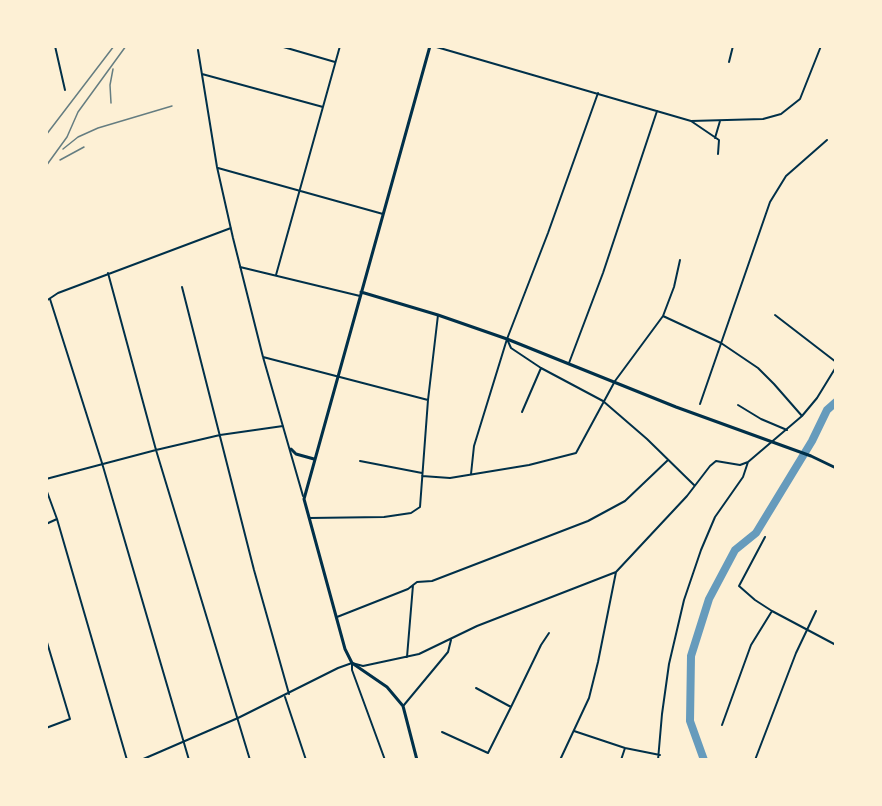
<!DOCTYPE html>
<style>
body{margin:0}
#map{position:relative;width:882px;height:806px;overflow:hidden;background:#fdf0d5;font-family:"Work Sans",sans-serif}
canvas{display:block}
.frame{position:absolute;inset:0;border:48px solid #fdf0d5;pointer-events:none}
</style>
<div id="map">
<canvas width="882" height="806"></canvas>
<div class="frame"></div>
</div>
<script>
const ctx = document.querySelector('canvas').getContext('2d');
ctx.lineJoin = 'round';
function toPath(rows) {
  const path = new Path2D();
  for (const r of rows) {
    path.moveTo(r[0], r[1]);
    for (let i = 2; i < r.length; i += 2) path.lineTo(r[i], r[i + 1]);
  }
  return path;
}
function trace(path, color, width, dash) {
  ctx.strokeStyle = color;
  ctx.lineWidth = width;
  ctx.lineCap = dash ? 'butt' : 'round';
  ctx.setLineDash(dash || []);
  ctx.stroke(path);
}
trace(toPath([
 [704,760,690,721,691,656,709,599,735,550,756,533,812,441,827,410,836,402]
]), '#669bbc', 8);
trace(toPath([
 [55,46,65,90],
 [280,46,335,62],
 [433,46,691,121,763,119,781,114,800,99,821,46],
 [198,50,217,167,233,238,263,357,303,496],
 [729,62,733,46],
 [202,74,323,107],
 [691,121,719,140,718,154],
 [715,138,720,121],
 [218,168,383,214],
 [240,267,360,296],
 [108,273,156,450,250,760],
 [276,275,340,46],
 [182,287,254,570,289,694],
 [50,299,102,463,189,760],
 [46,301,58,293,231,228],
 [775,315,836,362],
 [507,339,511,348,541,368,603,401,647,439,694,485],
 [263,357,428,400],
 [569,363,603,273,657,111],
 [700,404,770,202,786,176,827,140],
 [738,405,761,419,787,430],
 [522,412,541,368],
 [802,416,817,398,836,367],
 [360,461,422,473],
 [471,474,474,446,507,339,548,233,598,93],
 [422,476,450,478,529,465,576,453,615,381,663,316,674,287,680,260],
 [46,479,156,450,220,435,283,426],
 [46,489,57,519,127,760],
 [309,518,384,517,411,513,420,507,428,400,438,315],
 [46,524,57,519],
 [765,537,739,586,755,600,772,611,836,645],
 [337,617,408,589,417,582,432,581,588,521,625,501,668,460],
 [46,639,70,719,46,728],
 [407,657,413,585],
 [352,663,352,670,385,760],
 [476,688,511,707,541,645,549,633],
 [285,697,306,760],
 [404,705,448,652,451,640],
 [722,725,751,645,772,611],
 [574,731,625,748,660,755],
 [442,732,488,753,511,707],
 [141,760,238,718,338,668,352,663,363,666,419,654,477,626,616,572,687,496,710,466,716,461,740,465,748,462],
 [560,760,589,698,598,662,616,572],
 [621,760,625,748],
 [658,760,662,714,669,664,684,600,701,550,715,517,743,477,748,462,802,416,774,384,758,368,721,343,663,316],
 [755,760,796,653,816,611]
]), '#003049', 2);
trace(toPath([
 [361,292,438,315,507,339,676,407,811,456,836,468],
 [291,449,296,454,314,459],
 [417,760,403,706,387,687,352,663,345,649,304,499,430,46]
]), '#003049', 3);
trace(toPath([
 [111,103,110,85,113,69],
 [46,135,114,46],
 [63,149,78,137,98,128,172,106],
 [60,160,84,147],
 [46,166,67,137,78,112,126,46],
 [46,192,47,192]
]), '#657d81', 1.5);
</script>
